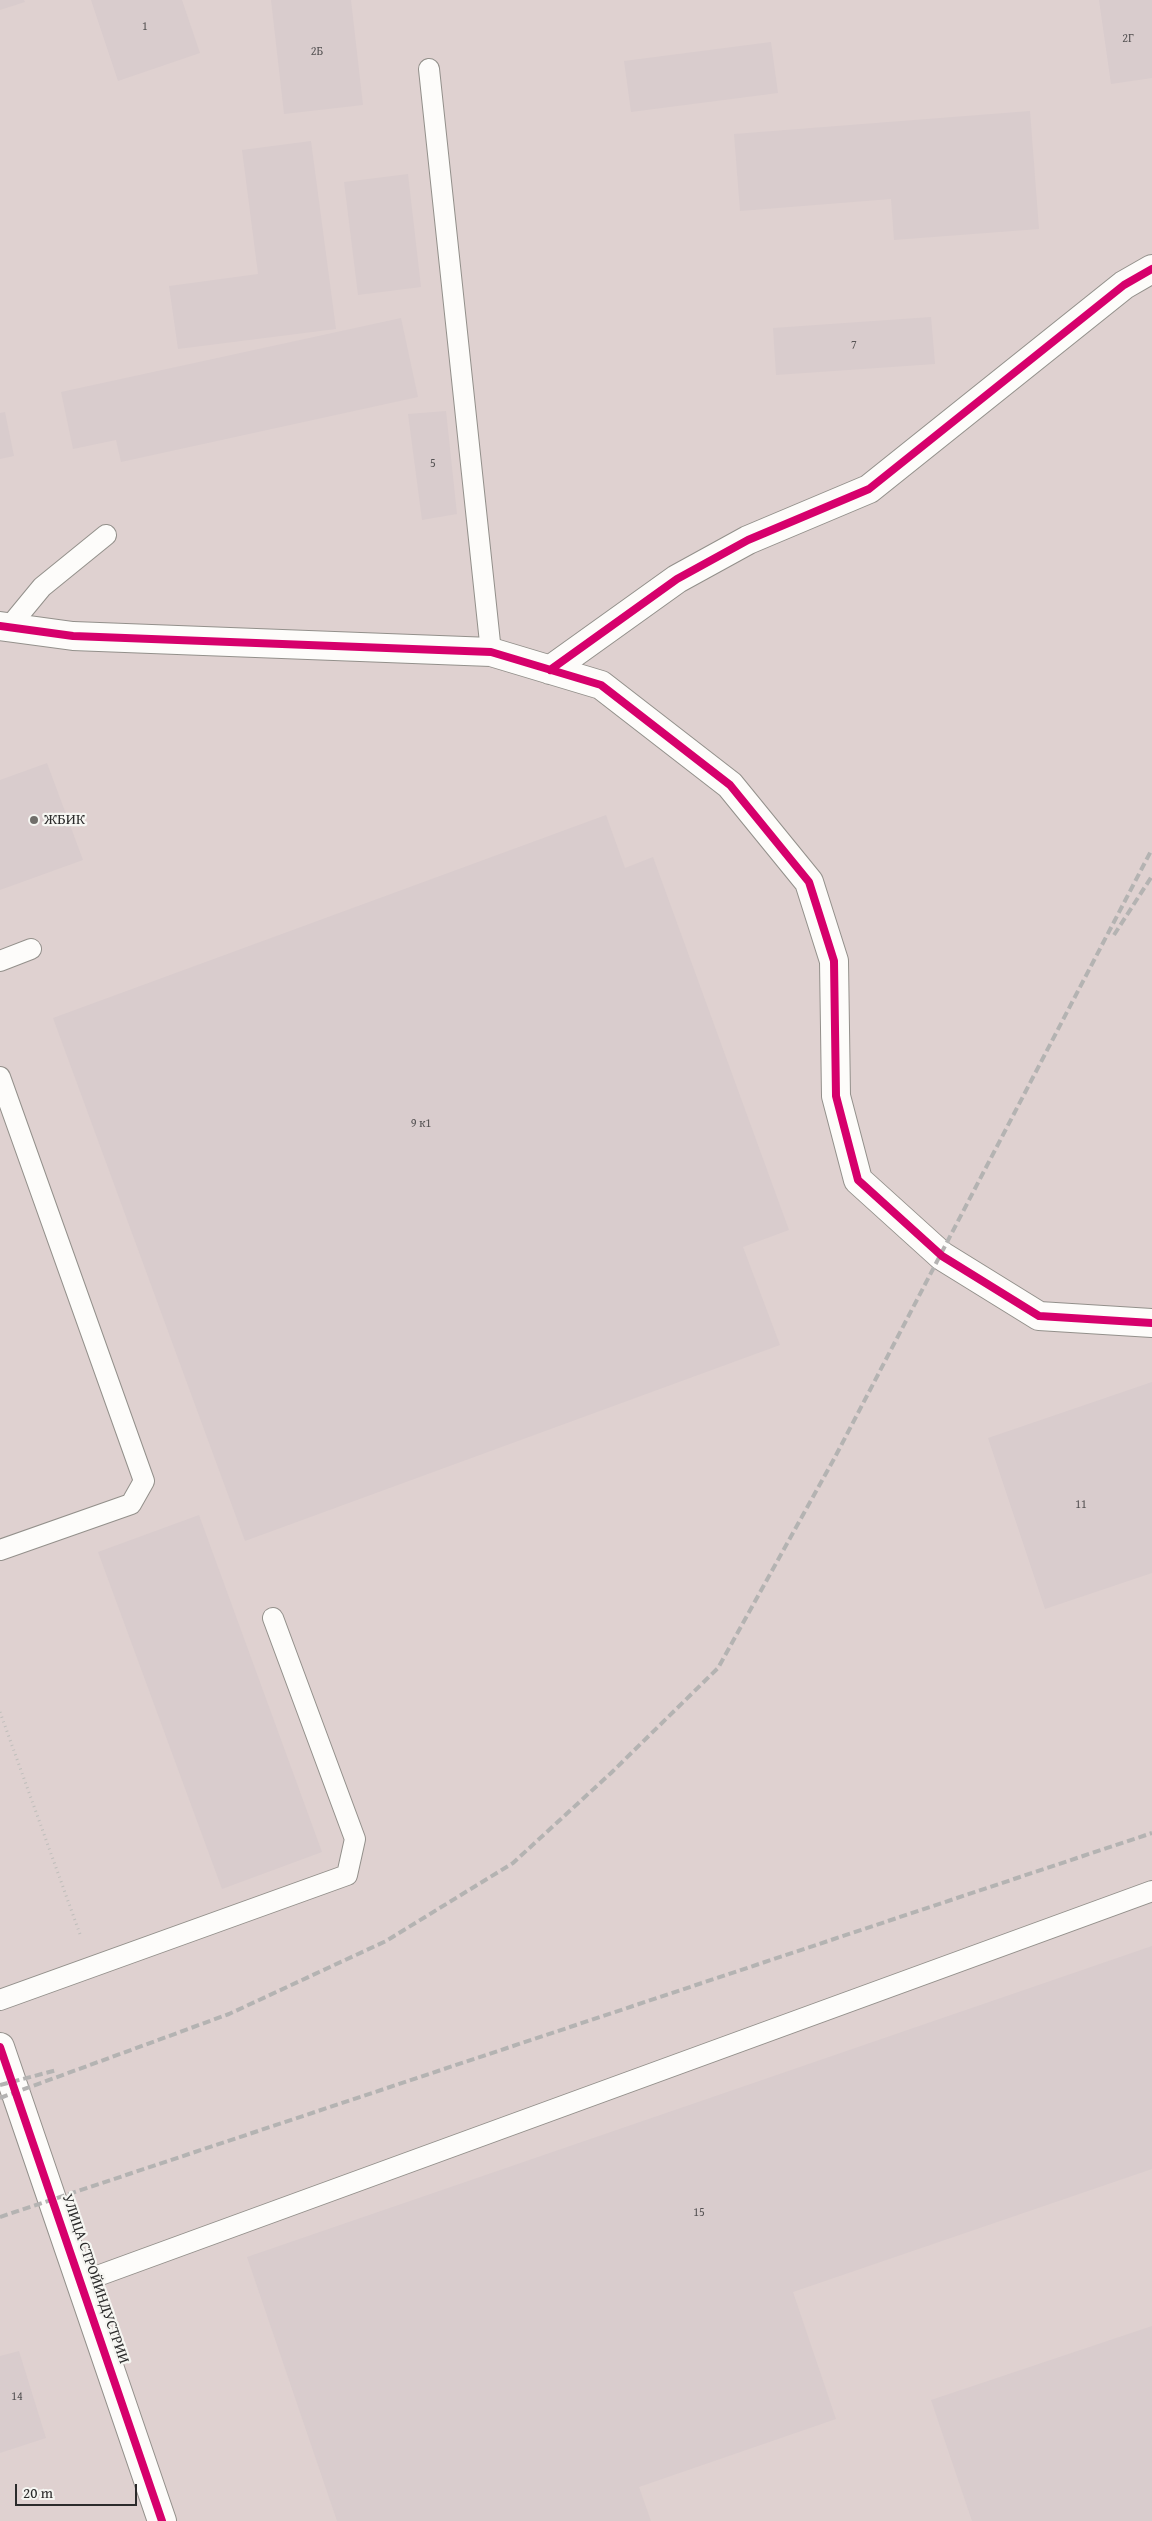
<!DOCTYPE html>
<meta charset="utf-8">
<style>
body{margin:0}
#map{position:relative;width:1152px;height:2521px;overflow:hidden;background:#efe9e0;font-family:"Gentium Book Plus",serif}
canvas{display:block}
.scale{position:absolute;left:15px;top:2484px;width:122px;height:22px;box-sizing:border-box;border:2px solid #2b2b2b;border-top:0;padding-left:6px;font-size:15px;line-height:18px;white-space:nowrap;color:#2b2b2b;-webkit-text-stroke:4px #f6f6f2;paint-order:stroke}
</style>
<div id="map">
<canvas width="1152" height="2521"></canvas>
<div class="scale">20 m</div>
</div>
<script>
const ctx = document.querySelector('canvas').getContext('2d');
ctx.lineJoin = 'round';
function paint(path, color) {
  ctx.fillStyle = color;
  ctx.fill(path, 'evenodd');
}
function toPath(rows) {
  const path = new Path2D();
  for (const r of rows) {
    path.moveTo(r[0], r[1]);
    for (let i = 2; i < r.length; i += 2) path.lineTo(r[i], r[i + 1]);
  }
  return path;
}
function trace(path, color, width, dash) {
  ctx.strokeStyle = color;
  ctx.lineWidth = width;
  ctx.lineCap = dash ? 'butt' : 'round';
  ctx.setLineDash(dash || []);
  ctx.stroke(path);
}
function drawText(font, color, halo, rows, align = 'center') {
  ctx.font = font + ' "Gentium Book Plus",serif';
  ctx.lineWidth = 4.5;
  ctx.setLineDash([]);
  ctx.textBaseline = 'middle';
  ctx.strokeStyle = halo;
  ctx.fillStyle = color;
  for (const [text, x, y, turn = 0] of rows) {
    ctx.save();
    ctx.translate(x, y);
    ctx.rotate((+turn || 0) * Math.PI / 180);
    ctx.textAlign = isNaN(turn) ? turn : align;
    if (halo) ctx.strokeText(text, 0, 0);
    ctx.fillText(text, 0, 0);
    ctx.restore();
  }
}
paint(toPath([
 [0,0,1152,0,1152,2521,0,2521]
]), '#dfd1d0');
paint(toPath([
 [0,0,24,0,25,2,0,10],
 [91,0,182,0,200,53,118,81],
 [271,0,351,0,363,105,284,114],
 [1099,0,1152,0,1152,78,1111,84],
 [771,42,778,93,631,112,624,61],
 [1030,111,1039,229,894,240,891,199,740,211,734,134],
 [311,141,336,329,178,349,169,286,258,274,242,150],
 [408,174,421,287,358,295,344,182],
 [931,317,935,364,776,375,773,328],
 [401,318,418,397,121,462,116,440,73,449,61,392],
 [446,411,457,514,422,520,408,414],
 [5,412,14,456,0,459,0,413],
 [47,763,83,860,0,890,0,780],
 [606,815,625,868,653,857,789,1230,743,1247,780,1345,245,1541,53,1018],
 [1152,1382,1152,1573,1045,1609,988,1438],
 [199,1515,322,1852,222,1889,98,1552],
 [1152,1946,1152,2169,793,2292,836,2419,639,2487,651,2521,337,2521,247,2257],
 [1152,2326,1152,2521,972,2521,931,2400],
 [19,2351,46,2438,0,2453,0,2356]
]), '#d9cccd');
const service = toPath([
 [429,69,491,652],
 [9,627,42,587,106,535],
 [0,961,31,949],
 [0,1077,144,1481,131,1504,0,1550],
 [0,2000,347,1875,355,1839,273,1618],
 [81,2282,1152,1891]
]);
const minor = toPath([
 [0,626,73,636,491,652,601,685,730,785,809,882,834,961,836,1096,858,1180,942,1256,1039,1316,1152,1323],
 [550,670,677,579,748,540,869,489,1124,285,1152,269]
]);
const tertiary = toPath([
 [0,2047,162,2521]
]);
trace(service, '#93908b', 22);
trace(minor, '#93908b', 30);
trace(tertiary, '#93908b', 30);
trace(toPath([
 [0,1712,81,1937]
]), '#bfbebb', 3, [1, 4]);
trace(service, '#fdfcfa', 20);
trace(minor, '#fdfcfa', 28);
trace(tertiary, '#fdfcfa', 28);
trace(toPath([
 [1114,935,1152,876],
 [0,2085,57,2070],
 [0,2098,229,2014,386,1941,513,1863,611,1773,718,1668,834,1459,1152,849],
 [0,2217,1152,1833]
]), '#b4b3b2', 4, [8, 4]);
trace(toPath([
 [0,626,73,636,491,652,601,685,730,785,809,882,834,961,836,1096,858,1180,942,1256,1039,1316,1152,1323],
 [550,670,677,579,748,540,869,489,1124,285,1152,269],
 [0,2047,162,2521]
]), '#d6006c', 8);
for (const [x, y, r, color] of [
 [34,820,5,"#706e6a"]
]) {
  const dot = new Path2D();
  dot.arc(x, y, r, 0, 2 * Math.PI);
  ctx.fillStyle = color;
  ctx.fill(dot);
  trace(dot, '#f6f6f2', 2);
}
drawText('12px', '#565354', null, [
 ["1",145,27],
 ["2Г",1128,39],
 ["2Б",317,52],
 ["7",854,346],
 ["5",433,464],
 ["9 к1",421,1124],
 ["11",1081,1505],
 ["15",699,2213],
 ["14",17,2397]
]);
drawText('15px', '#2b2b2b', '#f6f6f2', [
 ["ЖБИК",44,820]
], 'left');
drawText('15px', '#2b2b2b', '#f6f6f2', [
 ["УЛИЦА СТРОЙИНДУСТРИИ",95,2279,71]
]);
</script>
